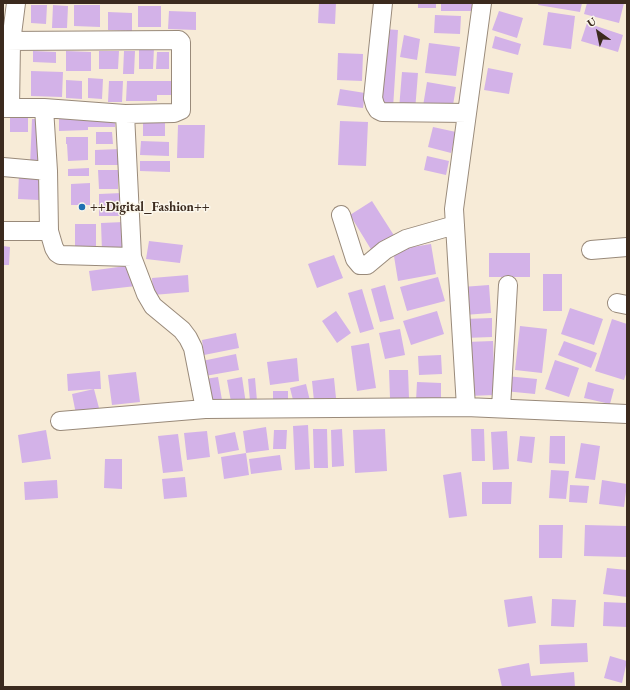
<!DOCTYPE html>
<style>
body{margin:0}
#map{position:relative;width:630px;height:690px;overflow:hidden;background:#f7ebd7;font-family:"EB Garamond",serif}
canvas{display:block}
.frame{position:absolute;inset:0;border:4px solid #3b2a1e;pointer-events:none}
.north{position:absolute;left:578px;top:12px;width:40px;height:40px;-webkit-text-stroke:3px #fbf7ec;paint-order:stroke;rotate:327deg;font-size:11px;font-weight:700;line-height:16px;text-align:center;color:#3b2a1e}
.north::after{content:'';display:block;margin:auto;width:14px;height:18px;background:#3b2a1e;clip-path:polygon(50% 0,100% 100%,50% 72%,0 100%)}
</style>
<div id="map">
<canvas width="630" height="690"></canvas>
<div class="frame"></div>
<div class="north">U</div>
</div>
<script>
const ctx = document.querySelector('canvas').getContext('2d');
ctx.lineJoin = 'round';
function paint(path, color) {
  ctx.fillStyle = color;
  ctx.fill(path, 'evenodd');
}
function toPath(rows) {
  const path = new Path2D();
  for (const r of rows) {
    path.moveTo(r[0], r[1]);
    for (let i = 2; i < r.length; i += 2) path.lineTo(r[i], r[i + 1]);
  }
  return path;
}
function trace(path, color, width, dash) {
  ctx.strokeStyle = color;
  ctx.lineWidth = width;
  ctx.lineCap = dash ? 'butt' : 'round';
  ctx.setLineDash(dash || []);
  ctx.stroke(path);
}
function drawText(font, color, halo, rows, align = 'center') {
  ctx.font = font + ' "EB Garamond",serif';
  ctx.lineWidth = 3;
  ctx.setLineDash([]);
  ctx.textBaseline = 'middle';
  ctx.strokeStyle = halo;
  ctx.fillStyle = color;
  for (const [text, x, y, turn = 0] of rows) {
    ctx.save();
    ctx.translate(x, y);
    ctx.rotate((+turn || 0) * Math.PI / 180);
    ctx.textAlign = isNaN(turn) ? turn : align;
    if (halo) ctx.strokeText(text, 0, 0);
    ctx.fillText(text, 0, 0);
    ctx.restore();
  }
}
paint(toPath([
 [319,3,336,3,335,24,318,23],
 [418,3,436,3,436,8,418,8],
 [441,3,474,3,474,11,441,11],
 [539,3,582,3,580,12,538,5],
 [587,3,624,3,619,23,584,14],
 [31,5,47,5,46,24,31,23],
 [53,5,68,6,67,28,52,28],
 [74,5,100,5,100,27,74,26],
 [138,6,161,6,161,27,138,27],
 [169,11,196,12,196,30,168,29],
 [499,11,523,18,517,38,492,30],
 [108,12,132,13,132,31,108,30],
 [548,12,575,16,571,49,543,45],
 [435,15,461,16,460,34,434,33],
 [587,23,623,35,618,52,581,41],
 [384,29,398,30,393,108,380,108],
 [404,35,420,39,417,60,400,57],
 [495,36,521,44,518,55,492,48],
 [429,43,460,47,456,76,425,73],
 [139,48,154,48,153,69,139,69],
 [33,51,56,52,56,63,33,62],
 [66,51,91,52,91,71,66,71],
 [99,51,119,51,118,69,99,69],
 [124,51,135,51,134,74,123,74],
 [157,52,169,52,169,69,156,69],
 [338,53,363,54,362,81,337,80],
 [488,68,513,73,509,94,484,90],
 [31,71,63,72,62,97,31,96],
 [402,72,418,73,415,111,399,109],
 [88,78,103,79,102,99,88,98],
 [66,80,82,81,82,99,66,98],
 [109,81,123,81,122,102,108,102],
 [127,81,171,81,171,95,157,95,157,101,126,101],
 [427,82,456,87,452,111,423,106],
 [340,89,365,93,363,108,337,105],
 [10,112,28,113,28,132,10,132],
 [59,114,115,115,115,127,88,127,88,130,59,131],
 [32,119,43,119,42,166,30,166],
 [143,121,165,121,165,136,143,136],
 [340,121,368,122,366,166,338,165],
 [178,125,205,125,204,158,177,158],
 [433,127,456,132,451,153,428,147],
 [96,132,112,132,113,144,96,144],
 [66,137,88,137,88,160,68,161,67,144,66,144],
 [141,141,169,142,169,156,140,155],
 [120,149,121,165,95,165,95,150],
 [427,156,449,161,446,175,424,170],
 [140,161,170,161,170,172,140,171],
 [89,168,89,176,68,176,68,169],
 [98,170,118,170,118,189,99,189],
 [19,173,40,173,39,200,18,199],
 [90,183,90,205,71,205,71,184],
 [122,193,123,216,99,216,99,194],
 [372,201,395,237,372,251,350,215],
 [124,222,124,250,102,251,101,223],
 [75,224,96,224,96,248,75,249],
 [149,241,183,245,180,263,146,259],
 [431,244,436,274,398,281,393,250],
 [3,246,10,247,9,265,3,265],
 [489,253,530,253,530,277,489,277],
 [334,255,343,278,317,288,308,264],
 [133,265,136,286,92,291,89,271],
 [543,274,562,274,562,311,543,311],
 [188,275,189,292,153,295,152,278],
 [438,277,445,301,407,311,400,287],
 [385,285,394,319,380,322,371,289],
 [489,285,491,313,464,315,462,287],
 [362,289,374,329,360,333,348,293],
 [570,308,603,319,594,345,561,334],
 [336,311,351,333,337,343,322,321],
 [437,311,444,334,411,345,403,321],
 [492,318,492,337,464,338,464,319],
 [612,319,627,324,627,371,624,380,595,371],
 [520,326,547,329,542,373,515,370],
 [400,329,405,355,385,359,379,333],
 [236,333,239,348,204,355,202,340],
 [493,341,495,395,468,396,466,342],
 [564,341,597,353,591,368,558,355],
 [369,343,376,388,357,391,351,346],
 [236,354,239,370,205,376,202,361],
 [441,355,442,374,419,375,418,356],
 [297,358,299,381,270,385,267,362],
 [555,360,579,368,569,397,545,389],
 [389,370,408,370,409,398,390,398],
 [100,371,101,389,94,389,99,408,76,414,72,394,94,389,68,391,67,374],
 [136,372,140,402,112,405,108,375],
 [506,376,537,379,535,394,504,391],
 [218,377,222,400,209,402,205,379],
 [242,377,246,404,232,407,227,380],
 [255,378,257,401,250,401,248,379],
 [334,378,336,398,314,401,312,381],
 [417,382,441,383,441,401,416,401],
 [588,382,614,389,610,404,584,398],
 [306,384,310,401,294,404,290,388],
 [273,391,288,391,288,404,273,404],
 [308,425,310,469,295,470,293,426],
 [266,427,269,450,246,453,243,431],
 [313,429,327,429,328,468,314,468],
 [342,429,344,466,332,467,331,430],
 [385,429,387,471,355,473,353,430],
 [471,429,484,429,485,461,472,461],
 [46,430,51,459,22,463,18,435],
 [274,430,287,430,286,449,273,449],
 [207,431,210,457,187,460,184,433],
 [507,431,509,469,493,470,491,432],
 [235,432,239,450,218,454,215,436],
 [178,434,183,471,163,473,158,436],
 [520,436,535,437,532,463,517,461],
 [550,436,565,436,565,464,549,463],
 [581,443,600,446,595,480,575,478],
 [246,453,249,475,224,479,221,457],
 [280,455,282,470,251,474,249,459],
 [105,459,122,459,122,489,104,488],
 [551,470,569,471,566,499,549,498],
 [461,472,467,516,449,518,443,475],
 [185,477,187,497,164,499,162,479],
 [57,480,58,498,25,500,24,482],
 [602,480,627,484,624,507,599,504],
 [482,482,512,482,511,504,482,504],
 [570,485,589,486,587,503,569,502],
 [539,525,563,525,562,558,539,558],
 [585,525,627,526,627,557,584,556],
 [607,568,627,570,627,597,603,594],
 [532,596,536,623,508,627,504,600],
 [552,599,576,600,574,627,551,626],
 [604,602,627,603,627,627,603,626],
 [587,643,588,662,540,664,539,645],
 [610,656,627,661,622,683,604,678],
 [529,663,531,676,574,672,575,687,502,687,498,669]
]), '#d3b2e8');
const street = toPath([
 [383,3,373,98,375,105,378,110,382,112,467,113],
 [3,41,179,40,181,42,181,110,174,113,125,114,44,108,3,108],
 [10,108,11,42,16,3],
 [44,108,48,171,49,231,54,248,57,253,60,255,132,257,125,114],
 [3,167,48,171],
 [341,215,355,259,360,265,367,265,385,250,406,239,455,225],
 [3,231,49,231],
 [591,250,627,247],
 [132,257,146,294,153,306,182,330,188,338,193,348,205,409,466,407,627,414],
 [617,303,627,305],
 [466,407,454,209,482,3],
 [501,408,508,285],
 [60,421,205,409]
]);
trace(street, '#998a7a', 20);
trace(street, '#fff', 18);
for (const [x, y, r, color] of [
 [82,207,4,"#1f6fb2"]
]) {
  const dot = new Path2D();
  dot.arc(x, y, r, 0, 2 * Math.PI);
  ctx.fillStyle = color;
  ctx.fill(dot);
  trace(dot, '#fbf7ec', 1.5);
}
drawText('bold 13px', '#3b2a1e', '#fbf7ec', [
 ["++Digital_Fashion++",90,207]
], 'left');
</script>
